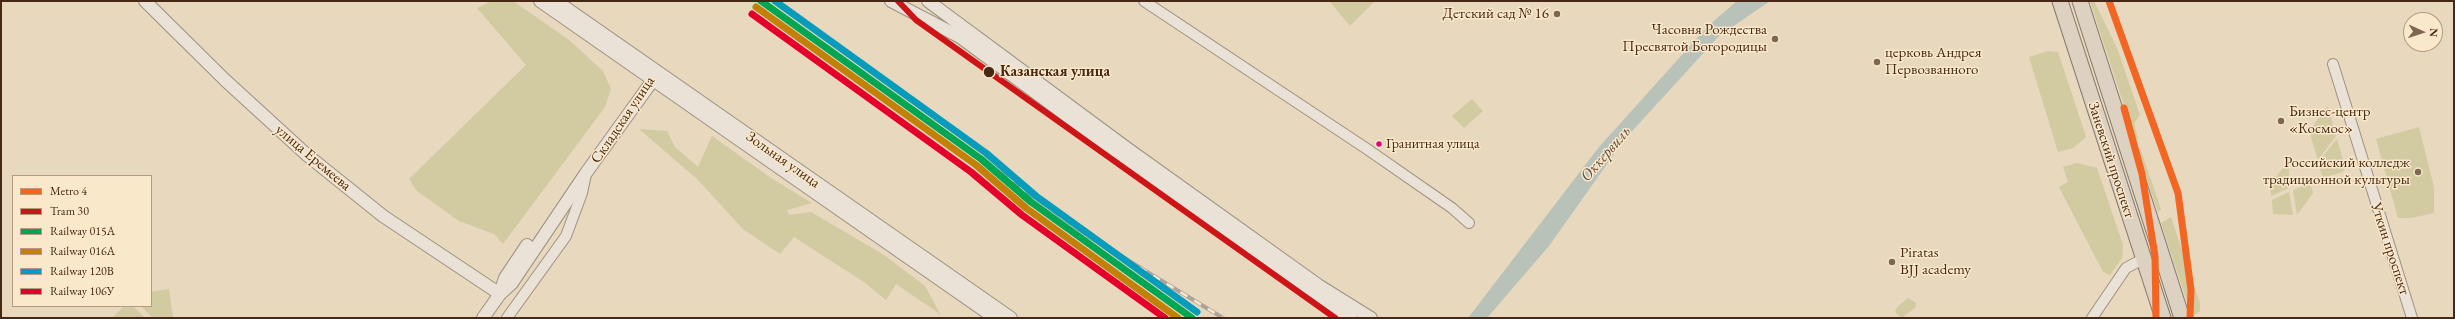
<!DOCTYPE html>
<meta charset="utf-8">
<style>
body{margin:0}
#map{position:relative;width:2455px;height:319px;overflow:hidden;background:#e7d8be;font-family:"EB Garamond",serif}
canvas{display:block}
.frame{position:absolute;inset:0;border:2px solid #472816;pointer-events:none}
.legend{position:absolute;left:12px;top:175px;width:140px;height:132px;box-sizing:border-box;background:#fae8ca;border:1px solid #b29b82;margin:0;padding:5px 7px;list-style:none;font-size:12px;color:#472816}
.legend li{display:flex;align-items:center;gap:8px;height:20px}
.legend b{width:20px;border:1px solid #b29b82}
.north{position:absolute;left:2403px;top:12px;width:40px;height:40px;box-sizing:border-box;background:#fae8ca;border:1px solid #b29b82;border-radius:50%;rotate:93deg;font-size:11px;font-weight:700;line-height:16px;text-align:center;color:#472816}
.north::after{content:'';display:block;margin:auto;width:14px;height:18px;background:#7f6651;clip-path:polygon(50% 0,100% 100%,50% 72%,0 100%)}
</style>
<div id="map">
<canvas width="2455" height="319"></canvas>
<div class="frame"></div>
<ul class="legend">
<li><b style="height:5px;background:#f26522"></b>Metro 4</li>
<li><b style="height:5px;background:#ce1417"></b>Tram 30</li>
<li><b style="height:5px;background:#00a651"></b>Railway 015А</li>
<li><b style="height:5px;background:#c28007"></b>Railway 016А</li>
<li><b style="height:5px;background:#079cbc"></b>Railway 120В</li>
<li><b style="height:5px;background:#e4002b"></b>Railway 106У</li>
</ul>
<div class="north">N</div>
</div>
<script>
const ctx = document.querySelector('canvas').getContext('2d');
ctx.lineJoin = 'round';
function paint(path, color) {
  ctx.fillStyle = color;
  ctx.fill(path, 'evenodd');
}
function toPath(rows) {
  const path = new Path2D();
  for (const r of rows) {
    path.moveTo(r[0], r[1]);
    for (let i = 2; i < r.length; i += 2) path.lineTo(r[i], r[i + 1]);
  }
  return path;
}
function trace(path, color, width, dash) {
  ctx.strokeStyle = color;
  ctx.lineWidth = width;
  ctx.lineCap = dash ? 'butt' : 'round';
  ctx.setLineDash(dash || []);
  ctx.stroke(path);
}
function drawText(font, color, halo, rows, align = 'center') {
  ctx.font = font + ' "EB Garamond",serif';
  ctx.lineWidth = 3;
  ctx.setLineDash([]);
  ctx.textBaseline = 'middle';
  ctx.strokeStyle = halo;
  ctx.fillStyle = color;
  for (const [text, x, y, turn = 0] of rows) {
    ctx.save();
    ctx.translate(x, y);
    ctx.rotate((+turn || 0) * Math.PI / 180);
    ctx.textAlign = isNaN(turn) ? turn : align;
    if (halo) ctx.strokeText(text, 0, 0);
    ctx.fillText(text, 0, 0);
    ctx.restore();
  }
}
paint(toPath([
 [492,1,513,1,569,40,603,71,611,89,605,107,503,244,494,234,459,221,417,191,409,179,526,65,477,8],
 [1332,1,1373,1,1374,2,1350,26,1330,2],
 [2090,1,2094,1,2117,48,2140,115,2134,123,2138,138,2136,142],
 [2048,51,2058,52,2086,137,2073,148,2058,152,2029,57],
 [1472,99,1483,111,1464,128,1452,116],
 [2328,106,2336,136,2318,160,2309,131],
 [2419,127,2434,187,2434,213,2411,218,2398,218,2376,139],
 [639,129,667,131,675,147,698,167,712,136,771,178,812,203,787,210,789,215,811,212,884,255,925,286,940,314,896,284,886,300,864,282,794,237,780,254,743,229,697,179],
 [2337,139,2345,167,2343,172,2326,177,2324,182,2318,162],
 [2140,148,2161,209,2158,212,2137,149],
 [2289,160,2289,188,2271,196,2270,185],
 [2077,163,2097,168,2123,245,2122,258,2110,275,2103,272,2059,187,2068,182,2063,167],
 [2310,183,2313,193,2297,215,2293,190],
 [2289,192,2293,215,2273,214,2272,200],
 [2171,217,2200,303,2200,311,2192,317,2161,223],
 [169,289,173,318,153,318,141,306,151,306,151,292],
 [1908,298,1916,303,1916,307,1903,317,1899,316,1895,312,1897,307],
 [124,306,133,306,145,318,115,318,113,317]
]), '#d2caa0');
paint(toPath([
 [1737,1,1770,1,1719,36,1624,140,1549,246,1487,318,1468,318,1599,147,1708,26]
]), '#b8c2b9');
const minor = toPath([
 [1144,1,1367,149,1452,208,1469,223],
 [2333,64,2412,318],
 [507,318,566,236,582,193,586,174],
 [2092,318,2126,268,2143,259]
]);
const tertiary = toPath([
 [145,1,225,80,307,155,383,216,500,294],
 [540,1,995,318],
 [556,1,1011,318],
 [891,1,960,37,1124,158,1351,318],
 [928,1,1128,149,1318,285,1371,318],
 [500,293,505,278,527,245],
 [483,318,500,294,512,283,586,173,653,80,655,74]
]);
const primary = toPath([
 [2060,1,2163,318],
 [2080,1,2182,318]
]);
trace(minor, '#9d9180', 12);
trace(tertiary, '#9d9180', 14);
trace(primary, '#86796a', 17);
trace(minor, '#eae2d6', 10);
trace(tertiary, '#eae2d6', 12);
trace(primary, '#ddd2c1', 15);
const rail = toPath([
 [981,159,1088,236,1223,318]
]);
trace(rail, '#aca399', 4);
trace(rail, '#fae8ca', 2.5, [8]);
trace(toPath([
 [761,1,981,159,1031,202,1192,318]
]), '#00a651', 7);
trace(toPath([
 [756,7,976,165,1026,208,1178,318]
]), '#c28007', 7);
trace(toPath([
 [775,1,986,153,1036,196,1197,312]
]), '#079cbc', 7);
trace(toPath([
 [752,14,971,172,1022,215,1165,318]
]), '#e4002b', 7);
trace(toPath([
 [898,1,916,20,1335,318]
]), '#ce1417', 6);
trace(toPath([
 [2109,1,2178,193,2191,290,2190,318],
 [2124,108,2142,174,2155,256,2156,318]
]), '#f26522', 7);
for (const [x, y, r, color] of [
 [1557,14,4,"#7f6651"],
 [1775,39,4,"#7f6651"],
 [1877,62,4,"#7f6651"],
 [989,72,6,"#472816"],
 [2281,121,4,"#7f6651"],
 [1379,144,3.5,"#e5007d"],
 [2418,172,4,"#7f6651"],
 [1892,262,4,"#7f6651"]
]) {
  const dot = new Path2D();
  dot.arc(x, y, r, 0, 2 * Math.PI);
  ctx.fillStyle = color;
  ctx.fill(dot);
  trace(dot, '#fae8ca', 1.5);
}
drawText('14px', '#472816', '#fae8ca', [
 ["Гранитная улица",1386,144]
], 'left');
drawText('15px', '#472816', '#fae8ca', [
 ["Детский сад № 16",1549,14],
 ["Часовня Рождества",1767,30],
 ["Пресвятой Богородицы",1767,47],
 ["церковь Андрея",1885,53,"left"],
 ["Первозванного",1885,70,"left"],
 ["Бизнес-центр",2289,112,"left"],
 ["«Космос»",2289,129,"left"],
 ["Российский колледж",2410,163],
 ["традиционной культуры",2410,180],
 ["Piratas",1900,253,"left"],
 ["BJJ academy",1900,270,"left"]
], 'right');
drawText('bold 15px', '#472816', '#fae8ca', [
 ["Казанская улица",1000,72]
], 'left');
drawText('15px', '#472816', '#fae8ca', [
 ["Складская улица",623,120,-56],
 ["улица Еремеева",313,158,40],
 ["Зольная улица",783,160,35],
 ["Заневский проспект",2111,160,72],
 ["Уткин проспект",2390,249,72]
]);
drawText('italic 16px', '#5e4c3e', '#fae8ca', [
 ["Оккервиль",1606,154,-49]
]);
</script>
